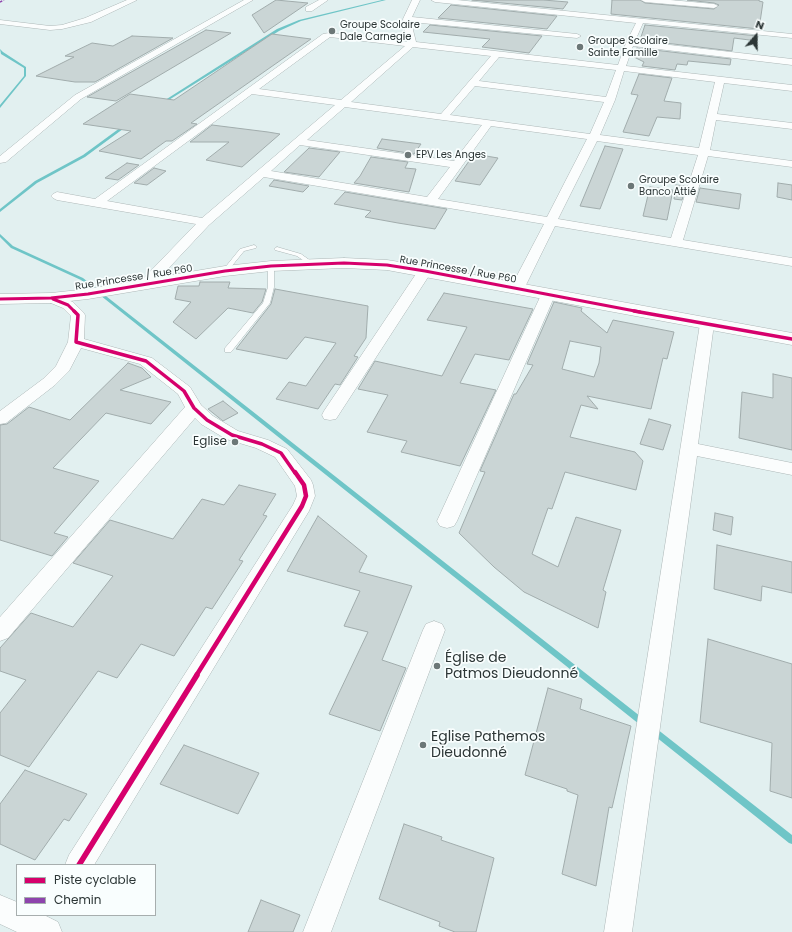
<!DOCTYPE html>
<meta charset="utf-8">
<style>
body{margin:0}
#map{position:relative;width:792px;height:932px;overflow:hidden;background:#e2f0f0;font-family:Poppins,sans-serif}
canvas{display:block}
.legend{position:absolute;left:16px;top:864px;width:140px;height:52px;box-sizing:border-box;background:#f9fefe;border:1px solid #a7aeae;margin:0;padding:5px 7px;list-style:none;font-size:12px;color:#2c3636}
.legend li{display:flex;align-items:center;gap:8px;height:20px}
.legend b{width:20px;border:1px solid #a7aeae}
.north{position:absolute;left:736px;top:16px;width:40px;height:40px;-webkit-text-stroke:3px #f9fefe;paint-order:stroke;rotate:20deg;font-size:11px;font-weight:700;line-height:16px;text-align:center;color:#2c3636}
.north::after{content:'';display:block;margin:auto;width:14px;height:18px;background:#2c3636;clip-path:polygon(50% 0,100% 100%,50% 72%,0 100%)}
</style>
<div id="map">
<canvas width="792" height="932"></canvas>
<ul class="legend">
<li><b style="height:5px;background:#d6006c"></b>Piste cyclable</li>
<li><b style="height:5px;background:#8e44ad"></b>Chemin</li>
</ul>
<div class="north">N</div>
</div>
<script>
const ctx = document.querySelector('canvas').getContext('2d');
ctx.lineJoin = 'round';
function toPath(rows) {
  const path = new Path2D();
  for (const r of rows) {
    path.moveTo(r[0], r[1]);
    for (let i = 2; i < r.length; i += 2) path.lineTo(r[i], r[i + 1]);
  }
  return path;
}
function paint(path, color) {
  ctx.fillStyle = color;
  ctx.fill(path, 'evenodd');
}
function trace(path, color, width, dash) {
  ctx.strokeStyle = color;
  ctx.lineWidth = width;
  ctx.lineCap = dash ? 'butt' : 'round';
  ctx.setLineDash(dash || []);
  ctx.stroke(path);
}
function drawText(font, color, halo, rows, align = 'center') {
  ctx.font = font + ' Poppins,sans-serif';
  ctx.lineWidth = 3.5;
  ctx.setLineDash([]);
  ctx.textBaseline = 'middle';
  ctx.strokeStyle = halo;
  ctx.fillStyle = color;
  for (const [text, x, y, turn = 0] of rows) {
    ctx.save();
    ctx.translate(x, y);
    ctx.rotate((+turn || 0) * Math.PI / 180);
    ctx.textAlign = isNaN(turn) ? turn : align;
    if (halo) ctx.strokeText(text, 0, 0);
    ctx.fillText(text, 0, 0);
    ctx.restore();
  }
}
paint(toPath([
 [382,0,386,0,301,21,279,31,164,103,162,102,277,29,299,20,382,0],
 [0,49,3,52,26,67,26,76,0,108,0,105,24,76,24,68,1,54,0,49],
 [124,125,127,126,85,157,37,183,0,212,0,209,35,181,83,155,124,125],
 [0,234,13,246,83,278,645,720,646,722,645,724,642,725,639,724,81,280,11,248,0,237,0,234],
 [654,728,657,729,792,835,792,844,789,843,651,733,650,731,651,729,654,728]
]), '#6fc5c7');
const building = toPath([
 [276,0,308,3,264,33,252,15,276,0],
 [472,0,543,0,568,2,563,9,472,0],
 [612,0,640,0,645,3,714,9,719,5,714,3,687,0,759,0,759,1,763,2,759,29,611,14,612,0],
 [451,5,557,16,547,29,438,18,451,5],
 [430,25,542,36,529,53,482,47,490,39,423,32,430,25],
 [645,25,758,36,757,41,734,38,732,51,640,40,645,25],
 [206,30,231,33,116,101,87,97,206,30],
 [272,34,311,39,191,123,197,124,172,141,166,141,141,159,99,151,131,131,83,124,130,94,174,100,272,34],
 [132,36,173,38,95,82,75,82,36,76,74,57,65,56,92,43,113,46,132,36],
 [637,48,731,59,730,65,688,61,687,65,677,64,675,70,642,66,644,62,634,57,637,48],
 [639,74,672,78,664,101,681,103,680,119,657,117,649,136,623,132,638,95,631,94,639,74],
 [212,125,268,132,280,134,242,167,206,160,229,142,190,142,212,125],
 [382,139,421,144,414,154,377,148,382,139],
 [605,146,623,149,600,209,580,206,605,146],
 [309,148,340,152,319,177,284,172,309,148],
 [474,154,498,158,480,185,455,181,474,154],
 [371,157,408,162,405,168,416,169,409,192,354,183,360,176,371,157],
 [127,163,139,165,118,180,105,178,127,163],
 [154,168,166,171,147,185,134,183,154,168],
 [274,180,309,186,303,192,269,186,274,180],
 [778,183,792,185,792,200,777,197,778,183],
 [676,185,686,186,682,200,674,199,676,185],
 [650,187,673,190,667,220,643,216,650,187],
 [700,188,741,194,739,209,696,202,700,188],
 [345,192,447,209,435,229,398,223,365,217,371,211,334,204,345,192],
 [200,282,230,282,228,288,266,289,262,302,253,313,228,308,196,339,173,322,191,302,175,299,178,286,199,286,200,282],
 [275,289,368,306,366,338,354,356,358,357,340,385,335,384,318,409,276,399,289,382,306,386,336,343,305,337,287,359,236,349,271,304,275,289],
 [444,293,533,309,509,360,475,354,460,383,496,390,460,466,401,452,407,441,367,432,388,395,358,389,375,361,442,376,467,327,427,320,444,293],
 [554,302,582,308,581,311,607,333,613,320,674,332,667,359,663,358,651,409,587,396,598,409,581,405,570,437,635,452,643,461,636,490,565,472,552,509,548,508,532,554,558,567,576,517,621,530,603,590,606,592,598,628,524,592,494,567,459,533,485,472,480,471,514,394,516,394,533,365,527,364,554,302],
 [570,341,601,347,599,363,594,377,562,369,570,341],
 [128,363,142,368,151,377,120,390,171,402,151,424,106,413,53,468,99,481,54,533,68,537,52,556,0,540,0,425,7,424,29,407,70,420,128,363],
 [773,374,792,378,792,450,739,438,742,392,773,398,773,374],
 [223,401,238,413,223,421,208,409,223,401],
 [649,419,671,425,663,450,640,444,649,419],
 [239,485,276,494,263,515,267,516,239,560,243,561,212,609,206,607,174,656,141,644,117,678,98,671,29,767,0,755,0,713,26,680,0,671,0,648,31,613,73,627,113,576,73,563,110,520,173,539,202,499,224,505,239,485],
 [715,513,733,517,731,535,713,530,715,513],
 [318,516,367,556,359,572,412,586,382,660,406,668,380,731,329,714,368,632,344,626,360,591,287,571,318,516],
 [717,545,792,562,792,593,762,586,761,601,714,589,717,545],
 [708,639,792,664,792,798,770,791,772,743,700,722,708,639],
 [548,688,582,699,580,709,631,726,612,808,609,807,596,886,562,874,578,795,567,791,567,789,525,775,548,688],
 [184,745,259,773,238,814,160,784,184,745],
 [25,770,87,794,69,821,64,819,35,860,0,844,0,804,25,770],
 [404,824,442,837,441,840,494,858,476,932,455,932,439,926,440,922,379,899,404,824],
 [261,900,300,915,293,932,248,932,261,900]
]);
paint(building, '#cad5d5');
trace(building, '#a1acac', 1);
const service = toPath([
 [254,245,257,247,256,248,244,251,227,272,223,272,223,270,240,249,254,245],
 [277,247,301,254,315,264,312,266,310,265,297,256,275,250,274,249,277,247],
 [271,264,274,266,274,287,270,303,231,352,225,352,225,348,263,303,268,287,268,266,271,264]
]);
const minor = toPath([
 [127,0,137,0,91,22,62,29,50,30,0,24,0,20,50,26,62,25,85,18,127,0],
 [244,0,253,0,81,99,6,162,0,163,0,156,75,95,244,0],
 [319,0,328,0,312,11,306,11,306,7,319,0],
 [412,0,420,0,412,17,577,34,581,36,577,38,411,22,416,42,618,65,626,43,636,23,435,2,431,0,457,0,792,34,792,38,643,23,635,41,792,59,792,65,633,46,626,66,792,85,792,91,724,83,717,114,792,123,792,129,716,120,710,150,792,161,792,167,708,156,683,240,792,258,792,266,555,226,524,289,522,292,517,293,512,292,510,289,544,224,264,177,209,225,151,287,146,288,141,287,139,284,141,281,196,224,57,200,53,198,51,196,53,194,57,192,95,199,323,34,329,33,407,42,403,19,412,0],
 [330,37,405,46,341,100,259,89,330,37],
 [413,47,491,56,441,114,351,102,413,47],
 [499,57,616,70,606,97,479,81,499,57],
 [624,71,715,82,699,148,600,135,615,100,624,71],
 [475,86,604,102,590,134,450,115,475,86],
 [252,94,335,105,202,218,107,201,252,94],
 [345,107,443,120,482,125,454,161,307,140,345,107],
 [491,126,587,139,547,217,438,199,491,126],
 [597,141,698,155,671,238,558,219,597,141],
 [300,145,450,167,427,197,271,171,300,145],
 [641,0,670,0,714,4,718,6,714,8,645,2,641,0],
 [425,267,430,268,432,271,336,419,330,420,324,419,322,415,324,411,420,268,425,267],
 [548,291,553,292,555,295,457,521,454,526,447,528,440,526,437,521,541,295,543,292,548,291],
 [51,294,73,302,83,312,85,315,84,339,152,358,190,387,201,405,213,416,238,431,268,440,287,449,311,480,313,485,315,496,309,511,94,865,65,865,69,855,293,505,297,496,295,486,275,457,256,448,226,439,201,424,195,418,8,638,0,641,0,617,185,407,178,394,140,364,81,348,69,371,55,385,6,423,0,424,0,411,43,379,56,366,68,342,71,316,63,308,46,301,44,298,46,295,51,294],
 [707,320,712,321,714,324,698,444,792,463,792,475,697,456,632,932,604,932,700,324,702,321,707,320],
 [434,621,442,624,445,630,331,932,303,932,423,630,426,624,434,621],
 [0,895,17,902,17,915,44,915,58,922,62,932,17,932,0,924,0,895]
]);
const tertiary = toPath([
 [344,258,387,260,425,266,792,333,792,345,387,270,344,268,271,271,225,276,88,299,51,303,0,304,0,294,51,293,88,289,225,266,271,261,344,258]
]);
trace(service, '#adb7b7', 1);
trace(minor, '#adb7b7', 1);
trace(tertiary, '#adb7b7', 1);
paint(service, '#fbfdfd');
paint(minor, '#fbfdfd');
paint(tertiary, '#fbfdfd');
trace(toPath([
 [0,2,4,0]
]), '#8e44ad', 1.5, [2.5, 1.5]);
trace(toPath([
 [0,299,51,298,88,294,225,271,271,266,344,263,387,265,425,271,640,312],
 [53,299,68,305,75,312]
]), '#d6006c', 3);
trace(toPath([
 [74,311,78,315,76,342,146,361,184,391,194,408,207,420,232,435,262,444,281,453,295,473],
 [634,311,792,339]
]), '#d6006c', 3.5);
trace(toPath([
 [196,676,302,506,306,496,304,485,295,472]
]), '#d6006c', 4.5);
trace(toPath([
 [79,865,197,675]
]), '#d6006c', 5.5);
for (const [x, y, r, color] of [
 [332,31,4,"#6c7777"],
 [580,47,4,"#6c7777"],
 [408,155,4,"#6c7777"],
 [631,186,4,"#6c7777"],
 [235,442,4,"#6c7777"],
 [437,666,4,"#6c7777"],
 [423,745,4,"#6c7777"]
]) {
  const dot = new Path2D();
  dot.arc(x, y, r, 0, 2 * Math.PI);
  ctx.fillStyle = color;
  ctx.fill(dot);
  trace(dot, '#f9fefe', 1.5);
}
drawText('10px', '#2c3636', '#f9fefe', [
 ["Groupe Scolaire",340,25],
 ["Dale Carnegie",340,37],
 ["Groupe Scolaire",588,41],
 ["Sainte Famille",588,53],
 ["EPV Les Anges",416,155],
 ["Groupe Scolaire",639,180],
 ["Banco Attié",639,192]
], 'left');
drawText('10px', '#2c3636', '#f9fefe', [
 ["Rue Princesse / Rue P60",458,270,10],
 ["Rue Princesse / Rue P60",134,278,-9]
]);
drawText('12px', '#2c3636', '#f9fefe', [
 ["Eglise",227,442]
], 'right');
drawText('14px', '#2c3636', '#f9fefe', [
 ["Église de",445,658],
 ["Patmos Dieudonné",445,674],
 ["Eglise Pathemos",431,737],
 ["Dieudonné",431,753]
], 'left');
</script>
